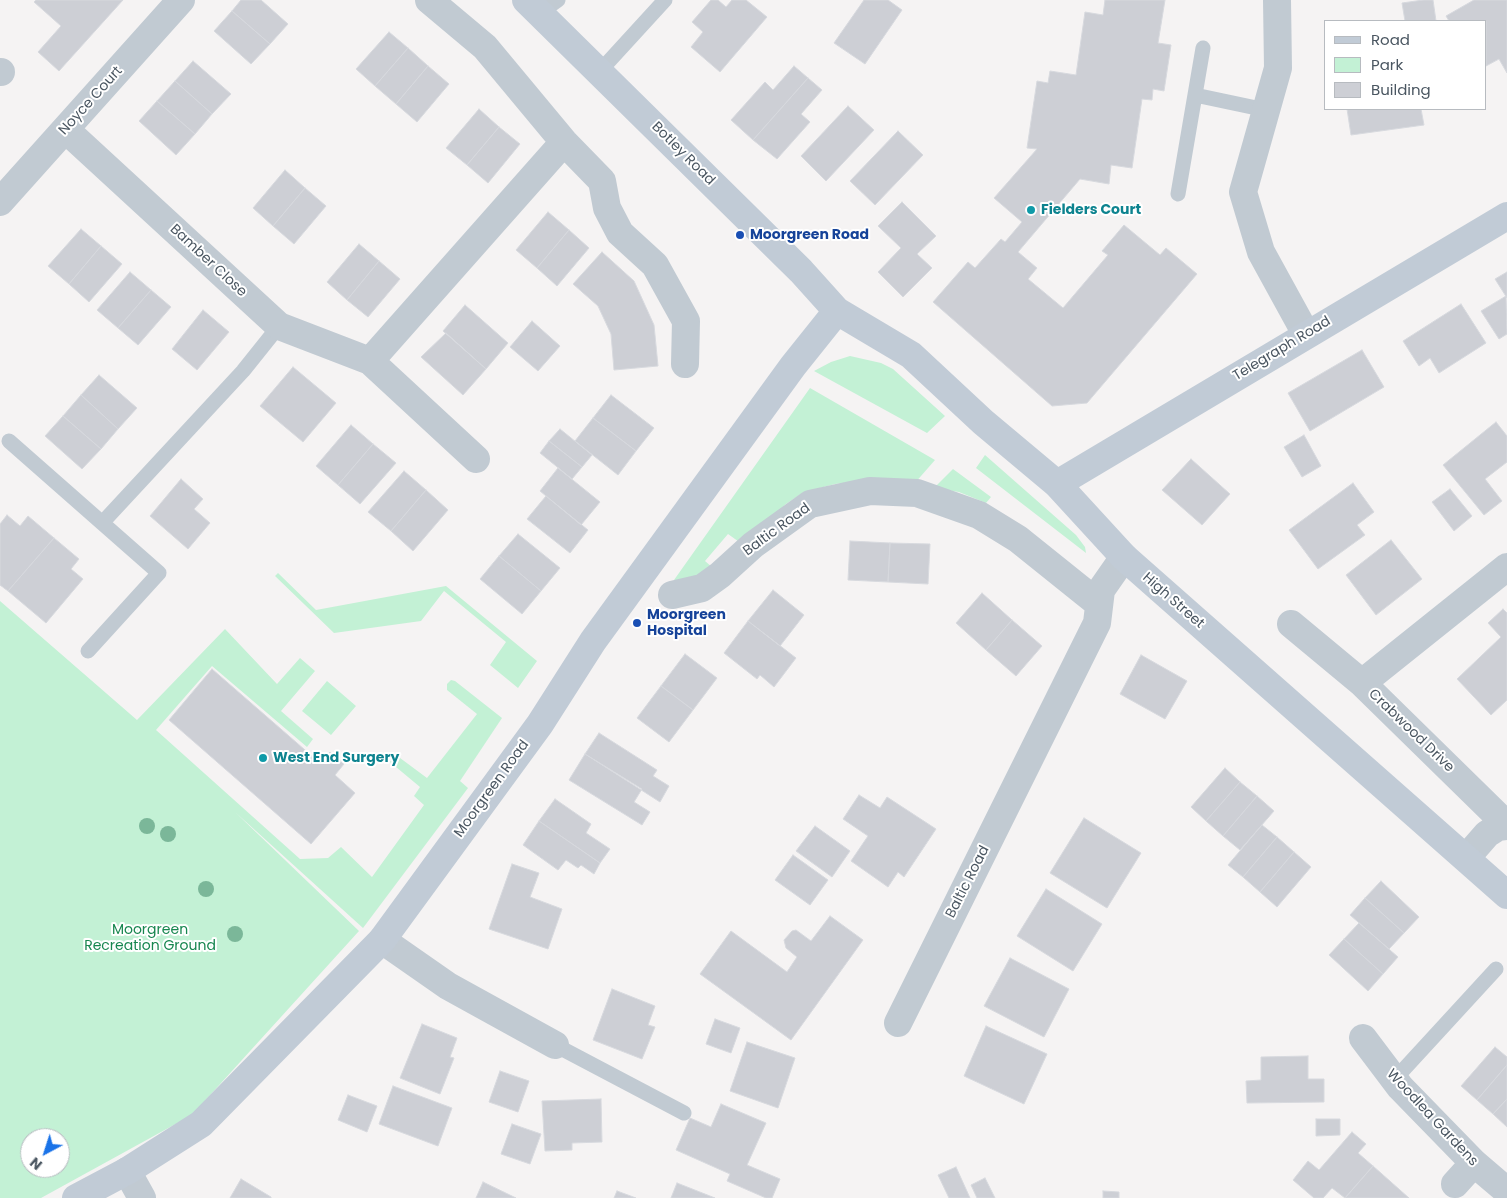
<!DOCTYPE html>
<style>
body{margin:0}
#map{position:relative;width:1507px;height:1198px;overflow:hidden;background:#f5f3f3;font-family:Poppins,sans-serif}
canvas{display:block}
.legend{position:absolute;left:1324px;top:20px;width:162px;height:90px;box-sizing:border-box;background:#fff;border:1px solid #b7bbc0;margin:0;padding:6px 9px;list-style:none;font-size:15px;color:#4a5661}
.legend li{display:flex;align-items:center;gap:10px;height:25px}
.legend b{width:25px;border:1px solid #b7bbc0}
.north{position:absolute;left:20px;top:1128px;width:50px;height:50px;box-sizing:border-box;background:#fff;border:1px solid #b7bbc0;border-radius:50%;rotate:220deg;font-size:14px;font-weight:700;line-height:20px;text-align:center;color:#4a5661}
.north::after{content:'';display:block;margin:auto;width:18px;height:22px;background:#1a73e8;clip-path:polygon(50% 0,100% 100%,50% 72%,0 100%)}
</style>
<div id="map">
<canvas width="1507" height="1198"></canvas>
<ul class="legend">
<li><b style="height:6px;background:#c1cbd6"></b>Road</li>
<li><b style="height:14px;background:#c3f1d5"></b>Park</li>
<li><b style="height:14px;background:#cdcfd5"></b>Building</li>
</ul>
<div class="north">N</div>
</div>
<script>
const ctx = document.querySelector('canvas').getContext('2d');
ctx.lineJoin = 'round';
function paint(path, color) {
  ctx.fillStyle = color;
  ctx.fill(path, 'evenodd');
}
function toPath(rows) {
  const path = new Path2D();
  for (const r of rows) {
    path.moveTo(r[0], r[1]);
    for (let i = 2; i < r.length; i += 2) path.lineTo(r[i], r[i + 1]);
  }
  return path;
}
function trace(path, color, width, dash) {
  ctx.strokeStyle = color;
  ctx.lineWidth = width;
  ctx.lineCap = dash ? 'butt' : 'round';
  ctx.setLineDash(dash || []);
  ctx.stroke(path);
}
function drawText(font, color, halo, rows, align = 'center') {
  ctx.font = font + ' Poppins,sans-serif';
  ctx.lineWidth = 4;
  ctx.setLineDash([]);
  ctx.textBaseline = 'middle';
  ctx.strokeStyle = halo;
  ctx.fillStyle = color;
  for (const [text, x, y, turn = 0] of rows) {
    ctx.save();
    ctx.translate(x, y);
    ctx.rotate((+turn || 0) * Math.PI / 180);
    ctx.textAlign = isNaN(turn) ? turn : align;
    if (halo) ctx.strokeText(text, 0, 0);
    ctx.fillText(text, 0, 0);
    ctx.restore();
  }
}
paint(toPath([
 [850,356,881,363,893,369,945,416,927,433,814,371,831,362],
 [810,388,935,460,914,484,870,480,835,484,804,492,786,504,742,544,728,534,705,561,713,568,700,576,679,582,674,580],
 [985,455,1076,535,1085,547,1086,553,976,468],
 [953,469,991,497,986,503,959,492,934,488],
 [278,573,316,610,446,586,537,661,518,688,490,665,506,642,444,591,421,621,334,633,275,576],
 [0,601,137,720,225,629,277,684,300,658,315,671,281,711,313,739,307,747,212,666,156,730,300,859,328,858,341,847,372,877,424,805,414,796,420,787,390,762,396,755,427,778,477,714,447,690,447,684,451,680,455,681,502,718,460,781,468,788,363,928,235,812,359,931,192,1115,41,1198,0,1198],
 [30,1138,60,1138,60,1168,30,1168],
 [327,681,356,706,331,735,302,711]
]), '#c3f1d5');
const building = toPath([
 [36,0,123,0,59,71,38,52,61,26,34,2,36,0],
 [241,0,261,0,288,24,270,44,232,11,241,0],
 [711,0,718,0,726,7,732,0,746,0,767,17,720,72,691,47,703,32,692,22,711,0],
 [864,0,888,0,902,10,865,64,834,43,864,0],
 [1105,0,1165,0,1158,43,1171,45,1164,91,1153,89,1152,100,1142,99,1132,168,1111,165,1109,184,1080,179,1018,252,1037,268,1028,279,1063,308,1108,255,1102,251,1124,225,1160,255,1166,248,1197,274,1087,403,1052,406,933,302,968,262,975,268,1001,239,1005,242,1022,222,994,198,1037,149,1027,148,1037,81,1048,83,1050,71,1076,75,1085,12,1103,15,1105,0],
 [1423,0,1433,0,1436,21,1405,21,1402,3,1423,0],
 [1474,0,1507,0,1507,73,1499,59,1486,66,1486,21,1449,21,1446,16,1474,0],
 [232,11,270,44,251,64,214,31,232,11],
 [389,32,408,48,375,86,356,69,389,32],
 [408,48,428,66,396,104,375,86,408,48],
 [193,61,231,94,212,114,175,81,193,61],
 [428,66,449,84,417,122,396,104,428,66],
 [794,66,808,78,753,140,731,120,765,82,773,90,794,66],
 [808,78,822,90,801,114,810,122,777,159,753,140,808,78],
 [175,81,212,114,195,134,157,101,175,81],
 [157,101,195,134,176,155,139,121,157,101],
 [848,106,874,130,826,181,801,156,848,106],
 [479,109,499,127,467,165,446,148,479,109],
 [1347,109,1421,109,1424,125,1351,135,1347,109],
 [499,127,520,144,488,183,467,165,499,127],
 [898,131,923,155,875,205,850,181,898,131],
 [285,170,305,188,273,226,253,208,285,170],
 [305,188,326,206,294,244,273,226,305,188],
 [902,202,936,236,917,254,932,268,903,297,878,272,901,248,878,226,902,202],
 [548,212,569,230,537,268,516,250,548,212],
 [81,229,101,246,69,284,48,266,81,229],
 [569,230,589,248,557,286,537,268,569,230],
 [359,244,379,261,347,300,327,282,359,244],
 [101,246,122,264,89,302,69,284,101,246],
 [602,252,634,281,654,325,658,366,614,370,611,334,598,306,573,284,602,252],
 [379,261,400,279,368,317,347,300,379,261],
 [130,272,151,290,118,328,97,310,130,272],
 [1507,272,1507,298,1495,279,1507,272],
 [151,290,171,307,138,345,118,328,151,290],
 [1506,296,1507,334,1499,339,1481,311,1506,296],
 [1461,304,1486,343,1439,373,1430,358,1419,366,1403,341,1461,304],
 [465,305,508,343,486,369,443,331,465,305],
 [203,310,229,332,197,370,172,349,203,310],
 [532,321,560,346,538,371,510,347,532,321],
 [446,333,486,369,463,395,421,357,446,333],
 [1362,350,1384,387,1310,431,1288,393,1362,350],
 [293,367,336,403,303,442,260,406,293,367],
 [99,375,137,408,118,429,81,395,99,375],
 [81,395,118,429,101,449,63,416,81,395],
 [611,395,654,428,636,451,593,418,611,395],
 [63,416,101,449,82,469,45,436,63,416],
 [593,418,636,451,618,475,575,441,593,418],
 [1496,422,1507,436,1507,462,1485,479,1502,501,1484,515,1443,465,1496,422],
 [351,425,373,444,338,485,316,466,351,425],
 [560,429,592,455,582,467,549,441,560,429],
 [1304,435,1321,466,1302,477,1284,447,1304,435],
 [549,441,582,467,572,479,540,453,549,441],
 [373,444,396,463,360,504,338,485,373,444],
 [1191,459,1230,494,1202,525,1162,490,1191,459],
 [558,468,600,502,581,525,540,491,558,468],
 [404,471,426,490,391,531,368,512,404,471],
 [181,479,203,499,194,509,210,523,188,549,150,516,181,479],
 [1353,483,1374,512,1357,525,1365,535,1318,569,1289,530,1353,483],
 [1450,489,1472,516,1454,531,1432,502,1450,489],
 [426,490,448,510,413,551,391,531,426,490],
 [546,496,588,530,570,553,527,519,546,496],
 [7,515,20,526,28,516,54,538,8,591,0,585,0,524,7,515],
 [518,534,560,568,541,591,499,556,518,534],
 [54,538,79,559,71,569,83,579,46,623,8,591,54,538],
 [1391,540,1422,579,1376,615,1346,575,1391,540],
 [850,541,890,543,888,582,848,580,850,541],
 [890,543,930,544,928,584,888,582,890,543],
 [499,556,541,591,522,614,480,579,499,556],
 [773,590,804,615,780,646,748,621,773,590],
 [982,593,1012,620,986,650,956,623,982,593],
 [1503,609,1507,613,1507,700,1491,715,1457,679,1501,637,1488,623,1503,609],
 [1012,620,1042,646,1016,676,986,650,1012,620],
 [748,621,796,658,774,687,760,675,757,679,724,653,748,621],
 [685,654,717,678,693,710,661,686,685,654],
 [1141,655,1187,681,1165,719,1120,694,1141,655],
 [212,669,320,763,330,752,344,764,335,775,355,793,311,844,169,720,212,669],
 [661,686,693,710,669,742,637,718,661,686],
 [599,733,657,770,653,776,669,786,660,802,585,754,599,733],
 [585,754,642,789,634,802,650,812,642,825,569,780,585,754],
 [1225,768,1240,782,1206,821,1191,807,1225,768],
 [1240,782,1257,796,1223,836,1206,821,1240,782],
 [859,795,880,808,887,797,936,829,904,877,898,872,888,887,851,861,868,836,843,819,859,795],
 [1257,796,1274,811,1240,850,1223,836,1257,796],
 [555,799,591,824,586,833,610,849,600,863,539,821,555,799],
 [1084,818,1141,853,1107,908,1050,873,1084,818],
 [539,821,600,863,594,874,581,865,578,868,566,860,558,870,523,845,539,821],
 [1262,825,1277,837,1243,877,1228,865,1262,825],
 [815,826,850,851,832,877,796,851,815,826],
 [1277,837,1294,852,1260,892,1243,877,1277,837],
 [1294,852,1311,867,1277,907,1260,892,1294,852],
 [793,855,828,880,810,905,775,880,793,855],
 [512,864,539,873,530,897,562,909,548,949,489,929,512,864],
 [1381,881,1419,917,1404,933,1365,898,1381,881],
 [1046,889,1102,924,1073,971,1017,936,1046,889],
 [1365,898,1404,933,1389,949,1350,915,1365,898],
 [830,916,863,940,791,1040,700,974,731,931,787,972,797,957,786,948,784,940,792,931,796,930,811,941,830,916],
 [1359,923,1398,957,1383,974,1344,939,1359,923],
 [1344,939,1383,974,1368,991,1329,955,1344,939],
 [1010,958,1069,989,1044,1037,984,1006,1010,958],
 [612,989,655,1006,648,1025,655,1027,642,1059,593,1040,612,989],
 [715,1019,740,1028,731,1053,706,1044,715,1019],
 [422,1024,457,1038,450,1057,454,1058,440,1094,400,1078,422,1024],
 [986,1026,1047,1054,1024,1104,964,1076,986,1026],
 [747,1042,795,1058,778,1108,730,1091,747,1042],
 [1495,1047,1507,1057,1507,1065,1477,1100,1461,1086,1495,1047],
 [1308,1056,1308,1079,1324,1079,1324,1102,1247,1103,1246,1081,1261,1080,1261,1057,1308,1056],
 [1507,1065,1507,1099,1493,1114,1477,1100,1507,1065],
 [500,1071,529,1081,518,1112,489,1102,500,1071],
 [393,1086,452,1108,438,1146,379,1124,393,1086],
 [348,1095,377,1106,367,1132,338,1120,348,1095],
 [601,1099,602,1142,572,1143,572,1150,545,1151,542,1101,601,1099],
 [1507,1099,1507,1127,1493,1114,1507,1099],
 [721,1104,766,1123,747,1165,780,1179,772,1198,766,1198,727,1181,730,1174,676,1150,690,1118,711,1127,721,1104],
 [1316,1119,1340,1119,1340,1135,1316,1136,1316,1119],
 [512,1124,541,1134,530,1164,501,1154,512,1124],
 [1352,1132,1366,1144,1358,1153,1373,1166,1345,1198,1332,1188,1323,1198,1314,1198,1293,1180,1308,1161,1319,1170,1352,1132],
 [1373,1166,1409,1198,1345,1198,1373,1166],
 [956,1167,970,1198,949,1198,938,1175,956,1167],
 [985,1178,995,1198,977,1198,971,1185,985,1178],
 [241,1179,271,1197,271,1198,230,1198,241,1179],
 [483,1182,516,1198,476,1198,483,1182],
 [677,1183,715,1198,671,1198,677,1183],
 [617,1191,636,1198,614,1198,617,1191],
 [1103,1191,1119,1192,1119,1198,1103,1198,1103,1191]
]);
paint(building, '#cdcfd5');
trace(building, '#d7d9de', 1);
trace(toPath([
 [540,13,558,0],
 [600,71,665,0],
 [1195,95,1266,110],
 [1178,194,1203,48],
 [9,441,159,573,88,651],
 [103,522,243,371,279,326],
 [555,1045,684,1113],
 [1394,1080,1496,969]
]), '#c1cad2', 15);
trace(toPath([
 [429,0,485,47,564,142,602,181,607,208,620,233,655,265,686,321,685,364],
 [1277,0,1278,68,1243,192,1261,252,1306,334],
 [0,72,1,72],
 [66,130,279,326,370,361,476,459],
 [0,202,181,0],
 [370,361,564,142],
 [1507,567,1362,683,1507,825],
 [672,595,702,588,720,575,753,545,810,504,870,491,917,493,979,515,1018,539,1099,604],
 [1291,624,1362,683],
 [1466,858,1487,834,1498,827,1507,826],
 [382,940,448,986,555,1045],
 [898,1023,1097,623,1101,590,1124,557],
 [1363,1038,1400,1087,1474,1163,1507,1191],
 [127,1171,142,1198],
 [1455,1184,1474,1163]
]), '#c1cad2', 28);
trace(toPath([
 [526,0,801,271,837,311,911,355,983,422,1057,484,1124,557,1507,895],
 [1057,484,1507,216],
 [76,1198,127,1171,201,1124,382,940,540,724,593,641,793,366,837,311]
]), '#c1cbd6', 28);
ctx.fillStyle = '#7bb799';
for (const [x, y] of [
 [147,826],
 [168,834],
 [206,889],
 [235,934]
]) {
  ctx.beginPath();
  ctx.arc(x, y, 8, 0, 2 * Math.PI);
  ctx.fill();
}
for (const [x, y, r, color] of [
 [1031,210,5,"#0f9aa8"],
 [740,235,5,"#1a4fb4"],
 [637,623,5,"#1a4fb4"],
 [263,758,5,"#0f9aa8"]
]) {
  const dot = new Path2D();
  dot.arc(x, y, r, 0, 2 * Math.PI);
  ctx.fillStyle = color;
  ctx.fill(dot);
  trace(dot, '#fff', 2);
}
drawText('14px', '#4a5661', '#fff', [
 ["Noyce Court",91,101,-48],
 ["Botley Road",683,154,45],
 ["Bamber Close",208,261,43],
 ["Telegraph Road",1282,349,-31],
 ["Baltic Road",777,530,-36],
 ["High Street",1173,601,41],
 ["Crabwood Drive",1411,731,44],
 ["Moorgreen Road",492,789,-54],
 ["Baltic Road",968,882,-63],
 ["Woodlea Gardens",1432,1118,47]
]);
drawText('bold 14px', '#0d838f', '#fff', [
 ["Fielders Court",1041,210],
 ["West End Surgery",273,758]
], 'left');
drawText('bold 14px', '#164399', '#fff', [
 ["Moorgreen Road",750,235],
 ["Moorgreen",647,615],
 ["Hospital",647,631]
], 'left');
drawText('14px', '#17864f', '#fff', [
 ["Moorgreen",150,930],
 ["Recreation Ground",150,946]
]);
</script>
